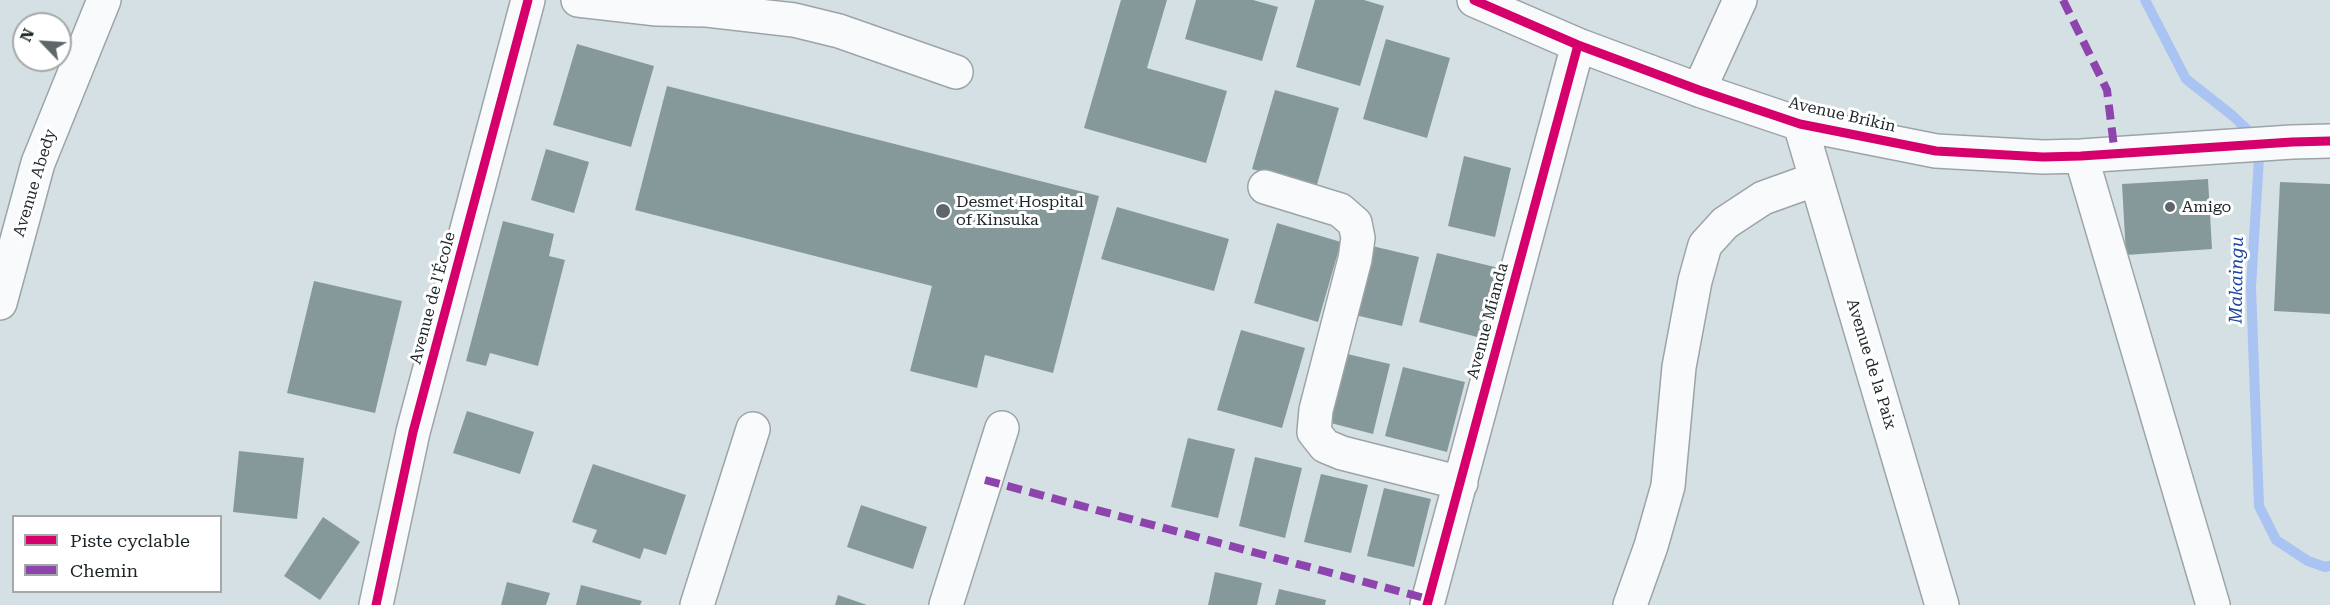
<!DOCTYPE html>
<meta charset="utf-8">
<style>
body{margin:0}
#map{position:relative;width:2330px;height:605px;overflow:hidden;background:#d5e0e4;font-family:"Roboto Serif",serif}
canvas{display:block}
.legend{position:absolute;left:12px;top:515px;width:210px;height:78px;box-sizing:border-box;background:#fff;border:2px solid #a5a8a9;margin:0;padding:8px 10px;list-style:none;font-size:18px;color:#1e2528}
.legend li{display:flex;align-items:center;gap:12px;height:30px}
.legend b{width:30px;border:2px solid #a5a8a9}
.north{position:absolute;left:12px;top:12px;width:60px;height:60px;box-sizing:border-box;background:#fff;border:2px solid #a5a8a9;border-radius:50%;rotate:295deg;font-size:16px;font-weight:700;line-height:24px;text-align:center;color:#1e2528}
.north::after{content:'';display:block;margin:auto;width:21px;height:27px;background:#5e666a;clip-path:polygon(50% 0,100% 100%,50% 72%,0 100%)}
</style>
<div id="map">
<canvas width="2330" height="605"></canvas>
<ul class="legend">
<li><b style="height:8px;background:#d6006c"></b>Piste cyclable</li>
<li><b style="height:8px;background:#8e44ad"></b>Chemin</li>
</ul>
<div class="north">N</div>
</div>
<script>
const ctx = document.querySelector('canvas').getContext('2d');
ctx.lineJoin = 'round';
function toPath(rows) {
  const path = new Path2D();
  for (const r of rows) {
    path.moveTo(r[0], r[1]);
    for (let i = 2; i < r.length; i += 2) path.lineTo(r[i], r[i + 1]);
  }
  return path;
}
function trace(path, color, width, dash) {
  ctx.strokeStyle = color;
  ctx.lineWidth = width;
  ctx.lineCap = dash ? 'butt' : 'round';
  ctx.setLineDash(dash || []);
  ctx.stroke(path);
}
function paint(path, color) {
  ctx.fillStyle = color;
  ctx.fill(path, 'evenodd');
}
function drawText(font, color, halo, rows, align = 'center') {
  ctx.font = font + ' "Roboto Serif",serif';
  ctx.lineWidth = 6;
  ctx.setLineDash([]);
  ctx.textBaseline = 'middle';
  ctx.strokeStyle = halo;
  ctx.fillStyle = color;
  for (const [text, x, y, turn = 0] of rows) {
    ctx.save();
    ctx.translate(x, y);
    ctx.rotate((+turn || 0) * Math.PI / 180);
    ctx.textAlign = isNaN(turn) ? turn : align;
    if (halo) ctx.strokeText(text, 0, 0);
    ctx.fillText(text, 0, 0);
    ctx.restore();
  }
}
trace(toPath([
 [2145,0,2186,79,2233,116,2260,142,2251,287,2259,506,2276,540,2308,561,2325,567,2330,566]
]), '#a9c3f2', 10);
paint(toPath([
 [1121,0,1167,0,1147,68,1227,91,1206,163,1084,128],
 [1196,0,1253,0,1278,7,1262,61,1185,39],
 [1315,0,1364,0,1384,6,1360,86,1296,67],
 [1386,39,1450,58,1427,138,1363,119],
 [577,44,654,66,631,147,553,125],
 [667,86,1099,196,1053,373,985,355,977,388,910,371,932,286,635,210],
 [1275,90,1339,108,1316,188,1252,169],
 [546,149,589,162,574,213,531,200],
 [1464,156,1511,168,1495,237,1448,226],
 [2208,179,2212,249,2126,255,2122,184],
 [2280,182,2330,184,2330,314,2274,311],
 [1117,207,1229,239,1214,291,1101,259],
 [503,221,554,234,549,256,565,260,538,366,490,353,486,366,466,361],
 [1277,223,1341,242,1318,322,1254,303],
 [1372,246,1419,257,1402,326,1355,315],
 [1437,253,1499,268,1481,338,1419,322],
 [314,281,402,301,375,413,287,393],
 [1241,330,1305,348,1282,428,1217,410],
 [1343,353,1390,364,1373,434,1327,422],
 [1403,367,1465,382,1447,452,1385,436],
 [467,411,534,432,520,474,453,453],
 [1188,438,1235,449,1218,518,1171,507],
 [239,451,304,458,297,519,233,512],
 [1255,457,1302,468,1285,538,1239,526],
 [593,464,686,495,666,555,644,548,640,559,592,542,597,530,572,522],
 [1321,474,1368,485,1351,553,1304,542],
 [1384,488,1431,499,1414,567,1367,556],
 [861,505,927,527,913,569,847,547],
 [323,517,360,542,320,600,284,576],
 [1215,572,1262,583,1257,605,1208,605],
 [507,582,550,593,546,605,501,605],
 [581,585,642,601,640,605,576,605],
 [1279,589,1326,600,1325,605,1275,605],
 [838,595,867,605,835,605]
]), '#85999b');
const minor = toPath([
 [578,0,657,9,707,10,794,20,839,31,956,72],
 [1474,0,1578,45,1699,90,1800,124,1936,151,2043,157,2081,156,2292,142,2330,141],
 [1699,90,1740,0],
 [1800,124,1942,605],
 [2081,156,2213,605],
 [1265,187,1340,210,1355,223,1358,238,1355,259,1316,410,1314,432,1325,446,1342,453,1461,483],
 [0,303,38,163,104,0],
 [376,605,413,432,528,0],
 [697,605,753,429],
 [946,605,1002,428],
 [1427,605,1578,45],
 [1630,605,1651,546,1668,486,1679,367,1695,281,1705,245,1725,223,1763,198,1816,179]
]);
trace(minor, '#9ca4a8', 36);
trace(minor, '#f9fafb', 33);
trace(toPath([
 [2063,0,2107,90,2115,155],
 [985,480,1428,599]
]), '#8e44ad', 8, [15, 8]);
trace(toPath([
 [1474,0,1578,45,1699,90,1800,124,1936,151,2043,157,2081,156,2292,142,2330,141],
 [376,605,413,432,528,0],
 [1427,605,1578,45]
]), '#d6006c', 9);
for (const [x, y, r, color] of [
 [2170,207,6,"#5e666a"],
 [943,211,8,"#5e666a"]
]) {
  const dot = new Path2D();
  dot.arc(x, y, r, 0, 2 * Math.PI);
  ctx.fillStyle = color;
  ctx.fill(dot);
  trace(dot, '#fff', 2);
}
drawText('16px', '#1e2528', '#fff', [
 ["Avenue Brikin",1842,115,13],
 ["Avenue Abedy",35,183,-73],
 ["Avenue de l'École",433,298,-75],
 ["Avenue Mianda",1488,321,-75],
 ["Avenue de la Paix",1871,364,73]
]);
drawText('16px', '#1e2528', '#fff', [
 ["Desmet Hospital",956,202],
 ["of Kinsuka",956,220],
 ["Amigo",2182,207]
], 'left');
drawText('italic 18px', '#1d46a0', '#fff', [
 ["Makaingu",2237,280,-89]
]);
</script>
